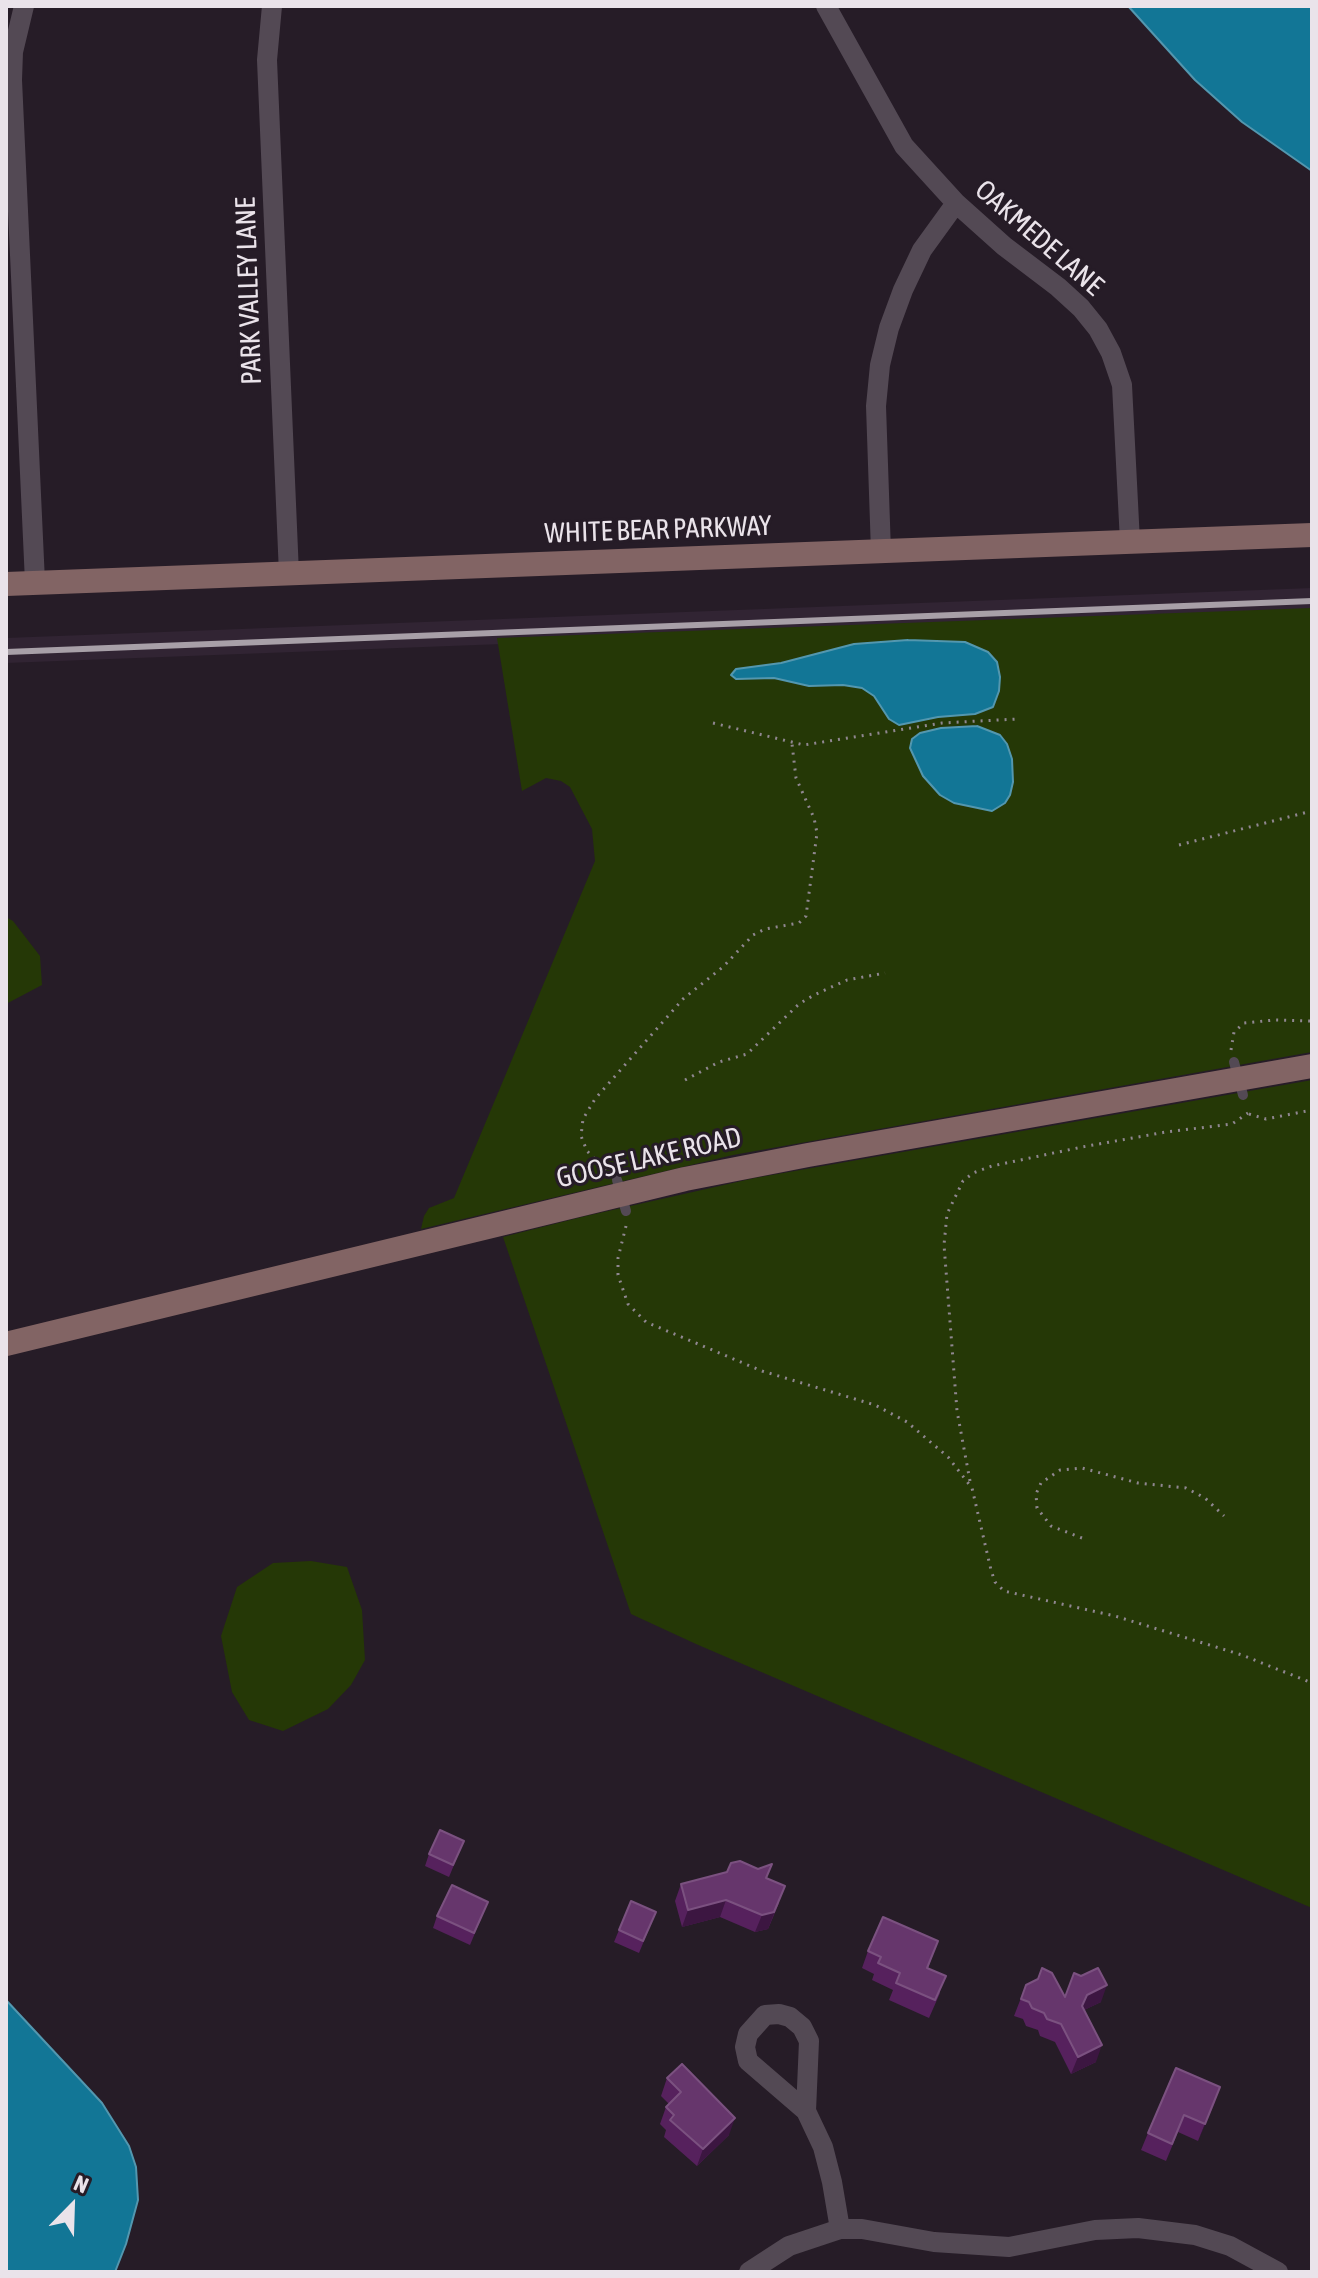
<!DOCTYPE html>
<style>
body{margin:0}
#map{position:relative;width:1318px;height:2278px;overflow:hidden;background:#261c27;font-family:"Asap Condensed",sans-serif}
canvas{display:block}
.frame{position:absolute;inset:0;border:8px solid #eae3ea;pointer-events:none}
.north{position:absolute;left:32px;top:2166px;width:80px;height:80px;-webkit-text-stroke:6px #261c27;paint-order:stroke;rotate:23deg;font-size:22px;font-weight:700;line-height:32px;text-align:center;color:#eae3ea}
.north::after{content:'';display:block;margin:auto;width:28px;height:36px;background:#eae3ea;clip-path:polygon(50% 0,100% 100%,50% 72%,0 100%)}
</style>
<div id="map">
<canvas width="1318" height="2278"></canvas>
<div class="frame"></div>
<div class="north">N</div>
</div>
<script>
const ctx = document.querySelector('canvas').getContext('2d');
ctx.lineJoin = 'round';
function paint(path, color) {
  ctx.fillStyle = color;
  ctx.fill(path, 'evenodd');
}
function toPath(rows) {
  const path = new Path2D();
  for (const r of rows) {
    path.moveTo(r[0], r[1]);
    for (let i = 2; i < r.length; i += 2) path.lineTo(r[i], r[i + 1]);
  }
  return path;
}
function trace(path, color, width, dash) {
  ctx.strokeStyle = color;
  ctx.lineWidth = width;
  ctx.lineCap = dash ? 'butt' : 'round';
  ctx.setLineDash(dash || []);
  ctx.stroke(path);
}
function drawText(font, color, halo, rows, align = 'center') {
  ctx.font = font + ' "Asap Condensed",sans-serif';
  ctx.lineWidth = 6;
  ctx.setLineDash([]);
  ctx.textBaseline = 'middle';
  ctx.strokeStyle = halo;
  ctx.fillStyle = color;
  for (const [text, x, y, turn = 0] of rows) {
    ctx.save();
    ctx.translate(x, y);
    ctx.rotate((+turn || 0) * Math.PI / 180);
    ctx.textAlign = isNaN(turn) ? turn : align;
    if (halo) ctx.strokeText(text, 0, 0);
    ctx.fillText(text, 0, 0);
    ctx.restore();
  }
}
paint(toPath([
 [1312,588,1312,613,6,663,6,638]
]), '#312433');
paint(toPath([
 [1312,608,1312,1052,733,1155,421,1229,424,1216,429,1208,454,1198,595,861,592,829,570,787,561,781,546,778,522,791,497,638],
 [6,917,13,921,40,956,42,985,6,1004],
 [1312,1080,1312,1908,696,1644,631,1614,503,1237,586,1216,755,1178],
 [311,1561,347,1567,362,1610,365,1660,351,1685,328,1709,283,1731,249,1720,232,1692,221,1636,237,1587,273,1563]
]), '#253806');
const water = toPath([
 [1128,6,1312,6,1312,171,1242,122,1195,80,1128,6],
 [908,640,965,642,988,652,997,662,1000,677,999,691,993,707,975,714,938,717,899,725,889,719,874,696,862,688,843,685,809,686,774,678,736,679,731,675,736,669,781,663,854,644,908,640],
 [977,726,1000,735,1007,744,1012,759,1013,782,1010,795,1005,803,992,811,954,803,940,795,923,776,910,748,912,739,920,733,941,728,977,726],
 [6,2000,102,2103,129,2146,136,2167,138,2200,126,2244,115,2272,6,2272,6,2000]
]);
paint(water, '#127696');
trace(water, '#5397af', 2);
trace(toPath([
 [713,723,804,745,942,723,1017,719],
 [1179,845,1312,811],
 [1231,1050,1234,1032,1244,1023,1274,1020,1312,1021],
 [685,1080,719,1062,747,1054,799,1004,814,995,847,980,885,973],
 [1249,1114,1266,1119,1312,1110],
 [606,1170,587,1151,581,1136,583,1119,595,1099,683,999,724,966,753,935,765,929,799,923,806,916,817,833,814,818,796,778,792,744],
 [626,1226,618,1258,618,1275,628,1304,646,1322,762,1371,875,1405,907,1422,948,1457,972,1488,991,1570,995,1582,1004,1591,1115,1616,1242,1655,1312,1683],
 [970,1481,957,1411,944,1245,947,1214,963,1181,973,1173,992,1166,1082,1147,1166,1132,1232,1124,1248,1113],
 [1082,1538,1051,1526,1037,1508,1036,1494,1041,1483,1060,1470,1082,1468,1138,1483,1186,1488,1205,1498,1224,1516]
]), '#908790', 3, [2, 6]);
trace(toPath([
 [1234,1062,1243,1095],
 [617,1180,626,1211]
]), '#534954', 10);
trace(toPath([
 [24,6,13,52,12,80,35,582],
 [272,6,267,60,289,574],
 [826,6,904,146,956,203,1004,246,1058,287,1081,308,1098,329,1111,353,1122,385,1130,542],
 [881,552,876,406,880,365,889,328,903,290,922,250,956,203],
 [806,2111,809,2041,802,2027,790,2017,779,2014,765,2015,748,2034,745,2047,748,2061,806,2111,823,2147,832,2182,840,2229],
 [749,2272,789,2246,840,2229,862,2229,934,2242,1009,2247,1095,2230,1138,2228,1195,2235,1230,2246,1278,2272]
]), '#534954', 20);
trace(toPath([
 [6,584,1312,535],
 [6,1344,685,1179,808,1155,1312,1066]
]), '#826464', 24);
trace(toPath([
 [6,652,1312,601]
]), '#a8a0a8', 6);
paint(toPath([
 [464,1841,449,1877,425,1866,429,1854],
 [727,1872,767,1878,779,1903,768,1929,755,1932,720,1917,682,1927,675,1901,681,1884],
 [488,1902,470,1945,433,1928,437,1916],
 [656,1912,639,1953,614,1942,619,1930],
 [938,1941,928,1968,940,1993,929,2018,889,2000,893,1990,872,1980,874,1974,862,1968,868,1951],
 [1026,1985,1065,1997,1101,2002,1084,2010,1096,2062,1071,2074,1055,2042,1040,2036,1038,2030,1026,2026,1023,2019,1014,2016],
 [667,2078,729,2135,697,2166,664,2137,666,2130,660,2124,666,2107,669,2104,661,2096],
 [1220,2087,1198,2141,1178,2132,1166,2161,1141,2150,1148,2133]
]), '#56215d');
paint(toPath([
 [785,1886,768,1929,755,1932,762,1915],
 [726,1900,720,1917,682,1927,688,1910],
 [1107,1985,1101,2002,1080,2012,1087,1995],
 [1102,2045,1096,2062,1071,2074,1078,2057],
 [1220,2087,1214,2105,1198,2141,1205,2124],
 [735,2118,729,2135,697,2166,703,2149]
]), '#3c1641');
const building = toPath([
 [440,1830,464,1841,453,1865,429,1854,440,1830],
 [740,1861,758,1869,772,1864,766,1878,785,1886,774,1912,762,1915,726,1900,688,1910,681,1884,727,1872,731,1863,740,1861],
 [452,1885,488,1902,474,1933,437,1916,452,1885],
 [631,1901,656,1912,643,1941,619,1930,631,1901],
 [883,1917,938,1941,927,1968,946,1976,935,2000,896,1983,900,1973,878,1963,881,1957,868,1951,883,1917],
 [1042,1968,1052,1973,1065,1997,1074,1973,1081,1976,1098,1968,1107,1985,1087,1995,1082,2006,1102,2045,1078,2057,1061,2024,1047,2019,1044,2013,1032,2008,1029,2002,1021,1999,1026,1985,1038,1979,1042,1968],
 [682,2064,735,2118,703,2149,670,2120,674,2115,666,2107,681,2092,667,2078,682,2064],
 [1176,2068,1220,2087,1205,2124,1184,2115,1172,2144,1148,2133,1176,2068]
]);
paint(building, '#66366c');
trace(building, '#7b5180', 2);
drawText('28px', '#eae3ea', '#261c27', [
 ["OAKMEDE LANE",1039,238,41],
 ["PARK VALLEY LANE",249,291,-92],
 ["WHITE BEAR PARKWAY",658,530,-2],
 ["GOOSE LAKE ROAD",649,1158,-13]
]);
</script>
